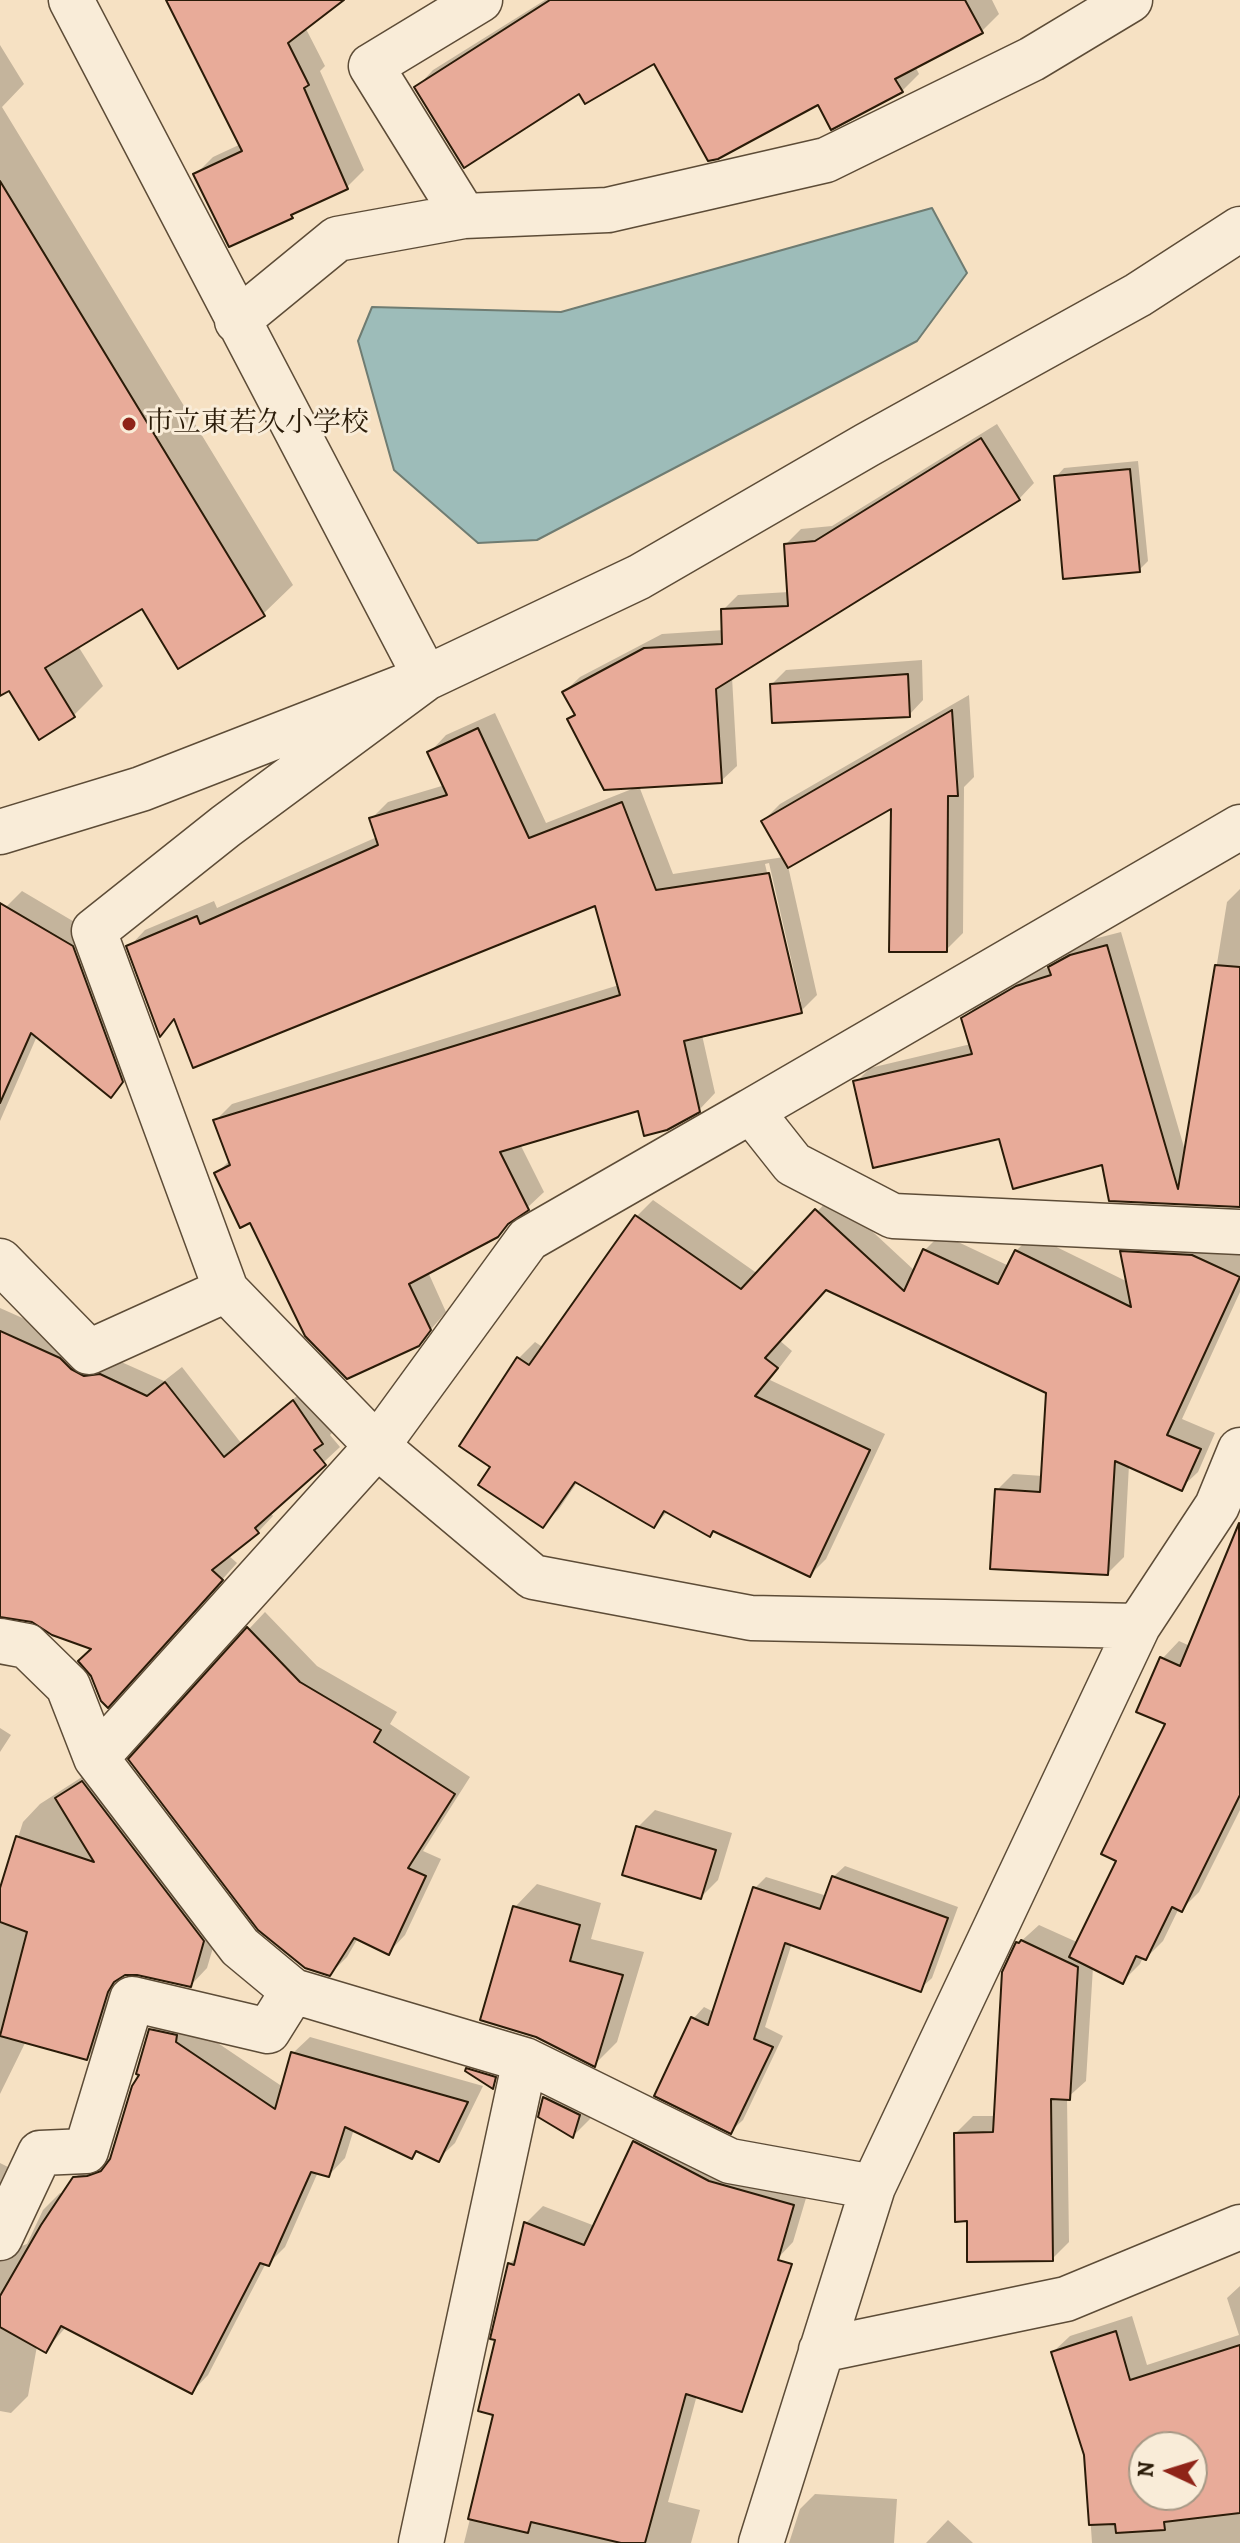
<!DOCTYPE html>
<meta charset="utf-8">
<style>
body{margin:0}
#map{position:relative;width:1240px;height:2543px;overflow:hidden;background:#f6e1c3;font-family:Alegreya,serif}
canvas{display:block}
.north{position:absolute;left:1128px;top:2431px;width:80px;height:80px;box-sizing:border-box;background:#f9ecd8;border:2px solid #a69885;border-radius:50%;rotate:274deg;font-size:22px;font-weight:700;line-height:32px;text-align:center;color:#2a1b08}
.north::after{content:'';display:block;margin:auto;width:28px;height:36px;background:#8f2418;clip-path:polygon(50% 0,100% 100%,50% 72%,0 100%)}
</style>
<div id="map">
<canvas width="1240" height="2543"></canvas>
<div class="north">N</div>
</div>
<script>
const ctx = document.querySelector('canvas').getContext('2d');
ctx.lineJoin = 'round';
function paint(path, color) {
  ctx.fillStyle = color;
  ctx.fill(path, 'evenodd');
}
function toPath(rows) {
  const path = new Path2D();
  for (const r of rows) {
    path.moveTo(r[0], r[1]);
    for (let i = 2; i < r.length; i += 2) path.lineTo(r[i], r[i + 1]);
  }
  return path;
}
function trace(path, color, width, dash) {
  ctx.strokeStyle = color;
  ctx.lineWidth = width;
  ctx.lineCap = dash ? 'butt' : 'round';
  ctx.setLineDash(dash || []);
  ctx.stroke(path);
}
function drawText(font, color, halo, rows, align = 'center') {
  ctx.font = font + ' Alegreya,"Noto Serif JP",serif';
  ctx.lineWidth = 6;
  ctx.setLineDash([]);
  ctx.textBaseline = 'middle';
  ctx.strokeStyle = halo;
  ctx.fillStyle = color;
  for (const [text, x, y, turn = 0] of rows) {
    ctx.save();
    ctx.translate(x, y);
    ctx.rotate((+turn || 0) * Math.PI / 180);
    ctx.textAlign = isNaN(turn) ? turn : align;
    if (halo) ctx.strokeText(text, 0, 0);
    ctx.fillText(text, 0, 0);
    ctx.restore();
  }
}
const water = toPath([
 [932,208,967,273,917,341,537,540,478,543,394,470,358,341,372,307,561,312,932,208]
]);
paint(water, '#9dbcb9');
trace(water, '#6f7c72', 2);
paint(toPath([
 [167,0,342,0,305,27,325,66,320,71,364,170,347,187,299,209,291,217,196,174,213,157,241,144],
 [545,0,992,0,999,14,982,31,915,66,919,74,902,91,819,102,654,61,580,91,416,88,433,70],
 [0,45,24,84,2,107,293,585,263,614,142,606,78,646,103,686,74,715,40,737,9,687,0,693],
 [997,424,1034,483,1019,499,732,677,737,766,721,781,639,786,673,874,784,857,763,821,780,804,969,695,974,777,964,787,963,933,946,950,893,805,788,866,817,995,801,1011,702,1035,715,1093,699,1110,640,1108,520,1144,544,1192,497,1236,428,1272,446,1312,418,1344,251,1220,216,1174,230,1160,215,1121,232,1104,619,985,596,903,176,1018,160,1033,129,947,145,930,214,901,217,908,377,837,371,819,388,802,445,785,430,752,446,735,495,713,546,823,637,787,569,719,576,713,564,692,580,677,662,634,724,630,723,610,738,595,789,592,786,544,801,529,832,526],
 [769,863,801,1002,797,1002,765,864],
 [1138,461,1148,561,1139,570,1056,477,1064,468],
 [922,660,923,700,909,715,772,684,786,670],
 [1240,889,1240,1205,1111,1199,1104,1163,1000,1137,856,1082,870,1068,971,1044,963,1019,978,1004,1033,972,1052,966,1065,953,1086,941,1121,932,1186,1154,1227,902],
 [22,891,88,930,126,1079,111,1095,37,1036,0,1121,0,918,6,907],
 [833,1195,915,1271,925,1250,941,1234,1009,1266,1016,1251,1032,1235,1128,1282,1122,1252,1138,1236,1240,1254,1240,1292,1182,1419,1215,1433,1198,1472,1181,1488,1129,1465,1124,1557,1108,1573,997,1490,1013,1474,1043,1476,1048,1392,827,1288,779,1340,792,1351,770,1380,885,1434,826,1559,810,1575,668,1511,654,1526,578,1481,559,1509,543,1525,493,1467,461,1446,519,1358,535,1342,544,1348,637,1216,653,1200,758,1274],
 [0,1308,164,1381,182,1367,241,1443,309,1386,338,1427,330,1435,340,1447,270,1512,273,1516,258,1532,228,1555,237,1563,124,1689,94,1648,0,1578],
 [1240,1546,1240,1810,1199,1892,1182,1909,1179,1908,1163,1941,1146,1958,1143,1957,1140,1964,1123,1981,1093,1967,1086,2081,1067,2098,1069,2242,1052,2259,969,2219,956,2133,973,2116,996,2116,1018,1944,1039,1925,1079,1943,1119,1860,1168,1723,1162,1659,1179,1641,1190,1646,1226,1560],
 [265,1612,317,1666,397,1712,390,1724,470,1777,423,1851,441,1859,405,1935,389,1952,358,1938,347,1957,330,1974,249,1629],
 [0,1728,11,1735,0,1752],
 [99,1766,220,1924,207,1968,191,1985,137,1973,124,1973,103,2041,87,2058,26,2041,0,2094,0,1894,23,1822,40,1804],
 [655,1810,732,1833,718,1880,701,1897,638,1827],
 [845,1866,958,1907,932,1978,920,1989,792,1943,765,2027,783,2036,743,2120,731,2131,693,2019,704,2007,714,2012,755,1888,766,1877,827,1896,833,1877],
 [537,1884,601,1903,591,1939,644,1952,617,2042,595,2064,515,1907],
 [168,2013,191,2025,283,2087,293,2053,310,2037,483,2086,455,2143,438,2159,419,2150,412,2157,354,2129,345,2158,329,2175,318,2172,285,2247,268,2264,266,2263,208,2375,192,2392,66,2327,45,2351,37,2346,28,2396,11,2413,0,2411,0,2239,19,2247,27,2244,43,2210,60,2193,64,2195,75,2178,92,2161,112,2158,143,2073,151,2030],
 [562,2081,596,2098,590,2119,573,2136,541,2116,545,2098],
 [651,2125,809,2188,793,2242,777,2259,697,2395,668,2502,700,2510,691,2543,464,2543,496,2414,498,2339,509,2264,518,2256,526,2223,543,2206,595,2226,634,2142],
 [0,2163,12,2169,0,2195],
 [1240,2286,1240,2543,1092,2543,1086,2454,1053,2352,1070,2336,1132,2316,1147,2365,1239,2335,1227,2298],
 [1144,2447,1192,2447,1192,2495,1144,2495],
 [815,2494,897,2499,894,2543,789,2543,800,2509],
 [948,2520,973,2543,926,2543]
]), '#0003');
const building = toPath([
 [166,0,344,0,288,43,309,85,304,88,348,189,291,215,293,218,229,247,193,174,242,151,166,0],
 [550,0,965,0,983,33,895,79,903,92,831,130,818,105,718,159,708,161,654,64,585,104,579,94,464,168,414,87,550,0],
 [0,181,265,616,178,669,142,609,45,668,75,717,39,740,9,691,0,696,0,181],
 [981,438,1020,500,716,689,722,783,604,790,567,719,575,715,562,692,644,648,722,644,721,609,788,606,784,544,815,541,981,438],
 [1130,469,1140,572,1063,579,1054,476,1130,469],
 [908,674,910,717,772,723,770,684,908,674],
 [952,710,958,796,948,796,947,952,889,952,891,809,788,868,761,821,952,710],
 [478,728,529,838,622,802,656,890,769,873,802,1013,684,1041,700,1112,667,1130,644,1136,638,1111,500,1152,529,1210,508,1224,498,1237,409,1284,431,1330,419,1346,347,1379,305,1336,250,1223,240,1228,214,1173,230,1165,213,1120,620,995,595,906,193,1068,174,1019,160,1037,126,946,197,916,200,924,378,845,369,818,447,795,427,752,478,728],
 [0,903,73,946,123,1082,111,1098,31,1033,0,1103,0,903],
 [1107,945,1178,1189,1215,965,1240,967,1240,1207,1109,1201,1102,1165,1013,1189,999,1139,873,1168,853,1081,972,1054,961,1018,1016,986,1051,975,1048,967,1070,955,1107,945],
 [815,1209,904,1291,923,1249,998,1284,1015,1250,1131,1307,1120,1251,1192,1255,1240,1277,1167,1435,1201,1449,1182,1491,1115,1461,1108,1575,990,1569,995,1489,1040,1492,1046,1393,826,1290,765,1358,778,1368,755,1396,870,1450,810,1577,713,1531,710,1537,664,1511,654,1528,575,1482,543,1528,478,1485,490,1467,459,1446,517,1357,529,1365,635,1215,741,1289,815,1209],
 [0,1331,60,1358,71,1369,84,1376,100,1374,147,1396,165,1382,224,1457,293,1400,323,1444,314,1450,326,1465,255,1528,259,1533,212,1570,223,1580,108,1708,101,1701,91,1676,78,1661,91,1649,52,1635,32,1622,0,1617,0,1331],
 [1239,1523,1240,1795,1182,1912,1172,1907,1146,1960,1136,1956,1123,1984,1069,1957,1116,1861,1101,1854,1165,1724,1136,1712,1160,1657,1180,1666,1239,1523],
 [247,1627,300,1682,381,1730,374,1742,455,1794,408,1868,426,1876,389,1955,354,1938,330,1976,305,1968,258,1930,128,1759,247,1627],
 [82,1781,204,1941,191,1987,137,1975,125,1975,114,1982,108,1992,87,2060,0,2036,27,1932,0,1922,0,1888,16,1836,94,1862,55,1798,82,1781],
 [636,1826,716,1850,701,1899,622,1875,636,1826],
 [832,1876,948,1918,921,1992,785,1943,754,2039,773,2047,731,2134,654,2096,691,2017,708,2025,753,1887,820,1909,832,1876],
 [513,1906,580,1925,570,1961,623,1975,595,2067,536,2037,480,2020,513,1906],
 [1021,1940,1078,1967,1070,2100,1051,2099,1053,2261,967,2262,967,2221,955,2222,954,2133,993,2132,1002,1972,1016,1942,1019,1943,1021,1940],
 [149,2029,177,2035,176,2042,275,2109,291,2052,468,2102,439,2162,416,2151,412,2159,345,2127,329,2177,311,2172,269,2266,260,2263,192,2394,61,2326,46,2353,0,2327,0,2296,41,2225,73,2177,87,2176,101,2171,110,2159,132,2086,139,2075,136,2074,149,2029],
 [466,2068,496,2077,493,2089,465,2071,466,2068],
 [543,2097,580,2115,573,2138,538,2117,543,2097],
 [633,2141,709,2181,794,2205,778,2260,792,2264,742,2412,686,2394,645,2543,621,2543,531,2522,528,2533,468,2519,493,2415,478,2411,495,2340,490,2339,508,2263,514,2265,524,2222,584,2245,633,2141],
 [1116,2331,1130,2380,1240,2345,1240,2513,1164,2522,1165,2530,1116,2533,1115,2524,1089,2525,1084,2455,1051,2352,1116,2331],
 [1144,2447,1192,2447,1192,2495,1144,2495,1144,2447]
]);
paint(building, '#e8ab99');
trace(building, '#2a1b08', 2);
const minor = toPath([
 [71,0,426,678],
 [464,216,608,210,826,160,1032,59,1130,0],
 [237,321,337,239,464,216,371,66,480,0],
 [426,678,226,826,94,931,226,1290,377,1446,533,1577,751,1618,1138,1626],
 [1240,827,751,1111,793,1164,893,1216,1240,1232],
 [0,832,141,789,426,678,639,577,867,445,1138,295,1240,229],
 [0,1261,89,1352,226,1290],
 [0,1641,27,1646,68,1686,96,1758,240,1947,293,1991,525,2060,730,2161,873,2187],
 [96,1758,377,1446,528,1239,751,1111],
 [0,2238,40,2153,86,2151,132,1999,268,2031,293,1991],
 [821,2350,1066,2299,1240,2227],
 [421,2543,525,2060],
 [761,2543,873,2187,1138,1626,1217,1506,1240,1450]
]);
trace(minor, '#5d4c37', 47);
trace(minor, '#f9ecd8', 44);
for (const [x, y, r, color] of [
 [129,424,8,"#8f2418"]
]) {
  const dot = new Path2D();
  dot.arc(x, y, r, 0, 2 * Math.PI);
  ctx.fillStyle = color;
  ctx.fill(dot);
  trace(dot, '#f9ecd8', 3);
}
drawText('28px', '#2a1b08', '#f9ecd8', [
 ["市立東若久小学校",145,424]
], 'left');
</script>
